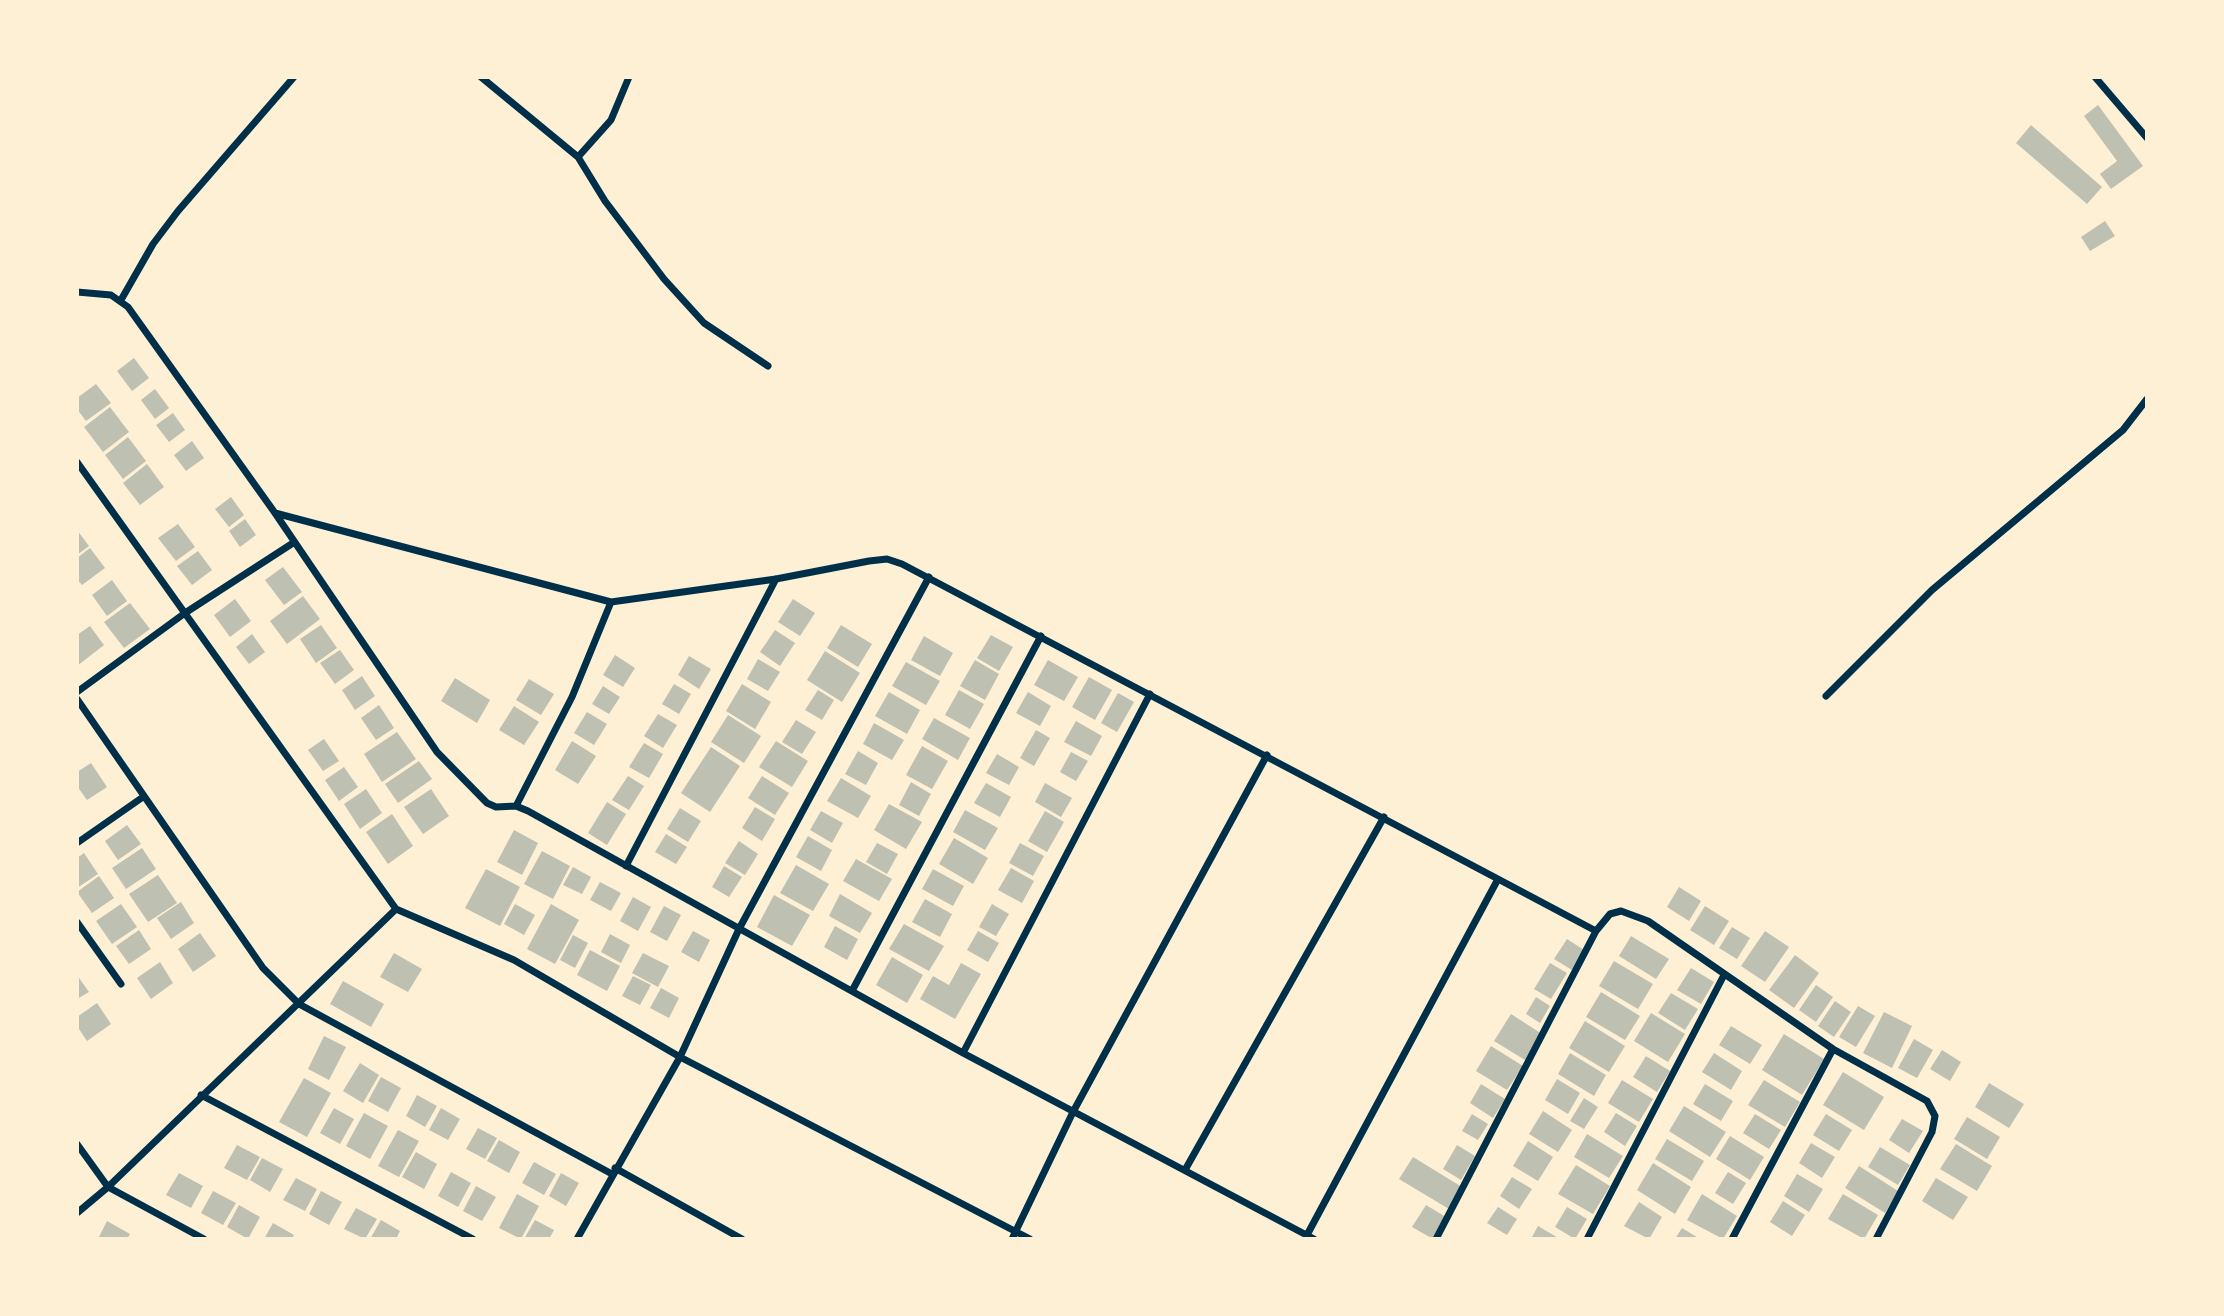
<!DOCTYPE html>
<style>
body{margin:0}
#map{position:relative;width:2224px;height:1316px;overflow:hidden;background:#fdf0d5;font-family:Commissioner,sans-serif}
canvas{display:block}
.frame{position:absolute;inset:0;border:79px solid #fdf0d5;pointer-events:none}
</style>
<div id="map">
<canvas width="2224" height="1316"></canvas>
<div class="frame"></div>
</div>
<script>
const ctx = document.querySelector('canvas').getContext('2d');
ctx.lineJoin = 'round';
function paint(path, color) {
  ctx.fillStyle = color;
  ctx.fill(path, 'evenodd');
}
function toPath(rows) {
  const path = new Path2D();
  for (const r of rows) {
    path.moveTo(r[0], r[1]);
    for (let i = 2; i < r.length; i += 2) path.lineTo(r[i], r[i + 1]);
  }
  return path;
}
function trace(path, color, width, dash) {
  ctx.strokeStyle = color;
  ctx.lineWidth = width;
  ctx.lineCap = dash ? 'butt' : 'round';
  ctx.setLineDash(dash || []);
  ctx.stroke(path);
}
paint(toPath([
 [2098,105,2143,166,2111,189,2100,174,2117,161,2084,116],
 [2031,125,2102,187,2087,204,2016,143],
 [2105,221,2115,236,2090,251,2081,237],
 [134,358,149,378,132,391,117,371],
 [96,384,111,403,86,421,77,409,77,398],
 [155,389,169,408,155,419,141,400],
 [110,407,129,432,103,452,84,427],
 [173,413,185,430,169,442,156,425],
 [128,437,146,461,123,479,105,455],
 [192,441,204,458,186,471,174,455],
 [147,464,164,487,140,505,123,483],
 [231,497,244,515,229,527,215,509],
 [245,519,256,535,240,547,229,531],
 [178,524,195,547,176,561,158,538],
 [77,530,89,546,77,555],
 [90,548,105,568,82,585,77,579,77,558],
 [198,551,212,570,192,585,177,566],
 [283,567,302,592,284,605,265,580],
 [112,580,127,601,107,616,92,595],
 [303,596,320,619,287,644,270,621],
 [235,599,251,621,230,637,214,615],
 [793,599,815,613,800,636,778,622],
 [130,603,150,629,124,648,104,622],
 [321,625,337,648,316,663,300,639],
 [841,625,872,644,858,667,827,648],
 [90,626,104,645,77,666,77,635],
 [775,630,795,643,780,666,760,652],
 [252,634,265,652,249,664,236,647],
 [991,635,1013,647,999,671,977,658],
 [924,636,953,653,940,676,911,660],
 [340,650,354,670,335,684,320,663],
 [825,651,860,673,842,702,807,680],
 [615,655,635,668,623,687,603,675],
 [689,656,711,669,699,689,678,675],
 [758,659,780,672,768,691,747,679],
 [975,660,999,674,985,700,960,686],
 [1048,660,1078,677,1064,701,1034,685],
 [906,662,940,681,926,705,892,686],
 [362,676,375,696,355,710,342,690],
 [1089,677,1112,690,1095,720,1072,707],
 [455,678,490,700,477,723,441,701],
 [529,679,554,694,541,715,516,700],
 [674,684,691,694,679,714,662,704],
 [742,684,771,702,755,729,726,711],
 [603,686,620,697,609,714,592,704],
 [818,690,834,700,822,720,805,710],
 [959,690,984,704,970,729,945,715],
 [889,692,920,710,907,734,875,716],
 [1028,692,1051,706,1040,726,1016,713],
 [1118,693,1134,702,1117,732,1101,723],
 [379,705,394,728,376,740,361,718],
 [514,706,539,722,524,745,499,730],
 [587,712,607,724,594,745,574,733],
 [658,714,677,725,663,748,644,736],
 [728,715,761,736,744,763,711,742],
 [934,718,970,738,958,760,922,739],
 [796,720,816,732,802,754,782,742],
 [1076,721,1102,736,1091,756,1064,742],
 [874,723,904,740,892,760,863,744],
 [1036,730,1050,738,1034,766,1020,758],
 [397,732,416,759,382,782,364,754],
 [324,739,339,761,323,771,308,750],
 [572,741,596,756,578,784,555,770],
 [776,741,808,761,792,787,759,767],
 [644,743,663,754,649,778,629,767],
 [922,746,948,761,932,789,906,775],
 [711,747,740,766,710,812,681,793],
 [858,751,878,763,866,785,845,774],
 [1071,752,1088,761,1076,781,1060,772],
 [997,754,1019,767,1009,785,986,773],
 [419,761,432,779,398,803,385,784],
 [91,763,107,787,87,800,77,786,77,772],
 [344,767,358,787,339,801,325,780],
 [628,776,644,786,629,810,612,800],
 [762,776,789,793,775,815,748,798],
 [841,778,871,796,858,818,827,801],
 [911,782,931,794,919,816,899,805],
 [986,783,1011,797,1000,817,974,803],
 [1045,783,1072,798,1061,817,1035,802],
 [366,789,382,813,360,829,344,804],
 [431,789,449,816,423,834,404,807],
 [607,802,626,814,607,845,588,833],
 [889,804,922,822,906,849,874,830],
 [755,807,775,819,762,841,742,828],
 [680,808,701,821,688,842,667,829],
 [965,810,998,828,985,850,953,832],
 [821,811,843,823,832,843,810,830],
 [1045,811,1064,822,1047,852,1028,841],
 [392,814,413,846,388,864,366,832],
 [127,825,141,844,118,860,105,841],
 [514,830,538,843,522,875,497,862],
 [666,834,687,847,676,864,655,852],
 [808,836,832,850,821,871,796,857],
 [954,838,988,858,973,884,939,864],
 [739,841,758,854,745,875,725,863],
 [877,843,898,854,887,874,866,862],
 [1020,843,1044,856,1033,876,1009,863],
 [142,848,156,869,126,889,112,868],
 [542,851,570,866,553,899,524,884],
 [84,853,98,874,77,888,77,858],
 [856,859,892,879,879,901,843,881],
 [796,865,829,884,813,911,780,893],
 [724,866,742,877,729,897,712,887],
 [573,867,591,877,582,894,563,885],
 [1011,868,1034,881,1022,903,998,890],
 [486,869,520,887,500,926,465,908],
 [933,869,964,886,953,906,922,889],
 [158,875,177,903,148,922,129,894],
 [99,876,114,898,92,913,77,892],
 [600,882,621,893,611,911,590,900],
 [1679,887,1701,901,1689,921,1667,907],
 [840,894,872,913,860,933,829,916],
 [774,895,810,915,792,946,757,927],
 [633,897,651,907,638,931,620,921],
 [925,899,952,914,940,937,912,922],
 [181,902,194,923,171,939,157,918],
 [121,904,137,927,112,944,96,921],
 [515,904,535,915,524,935,504,924],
 [551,904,579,920,555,964,527,949],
 [992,904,1009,914,996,936,979,927],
 [664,906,681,915,667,941,650,932],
 [1705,906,1729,921,1714,945,1690,930],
 [904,924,944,946,929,971,889,949],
 [835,926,858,939,847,960,824,947],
 [1732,927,1750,938,1737,959,1719,948],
 [139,930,151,949,129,964,116,946],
 [693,931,710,940,699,962,681,952],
 [978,931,999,943,988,962,967,950],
 [1765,931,1789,947,1765,982,1741,966],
 [200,933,216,956,193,972,178,949],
 [610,934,630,945,621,963,601,952],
 [573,935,588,943,575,968,560,960],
 [1631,936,1669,959,1656,979,1619,956],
 [1567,939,1584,950,1572,970,1554,959],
 [590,950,620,966,607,991,577,975],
 [394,953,422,969,408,992,380,977],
 [643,953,669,966,658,987,632,973],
 [1795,955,1819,973,1794,1008,1769,990],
 [892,957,923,975,907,1003,876,985],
 [1614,961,1653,984,1638,1009,1599,986],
 [160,962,173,983,151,999,137,978],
 [961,963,981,974,955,1019,920,999,933,976,949,985],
 [1550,963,1567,973,1551,999,1534,989],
 [1691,968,1714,982,1701,1004,1677,990],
 [77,975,89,992,77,999],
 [633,976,651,985,640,1005,622,996],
 [343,981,384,1004,371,1027,330,1004],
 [1816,985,1833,997,1816,1022,1799,1010],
 [661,988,679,998,669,1018,650,1008],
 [1601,992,1640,1016,1625,1040,1586,1017],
 [1671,993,1698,1009,1685,1030,1658,1013],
 [1536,997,1550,1006,1540,1023,1526,1014],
 [1835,1001,1851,1012,1834,1037,1818,1026],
 [97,1003,111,1024,87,1041,77,1026,77,1017],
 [1858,1006,1875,1016,1856,1047,1839,1037],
 [1884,1012,1912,1026,1892,1068,1863,1053],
 [1651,1013,1685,1034,1668,1062,1634,1041],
 [1511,1014,1542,1034,1525,1060,1494,1041],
 [1585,1021,1625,1046,1609,1072,1569,1048],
 [1731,1026,1762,1045,1750,1064,1719,1045],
 [1784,1034,1824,1059,1802,1095,1762,1070],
 [324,1036,346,1047,329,1080,308,1069],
 [1914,1039,1933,1050,1917,1078,1898,1068],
 [1491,1046,1523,1066,1507,1090,1476,1071],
 [1942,1050,1961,1062,1950,1081,1930,1069],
 [1570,1053,1606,1075,1594,1096,1558,1074],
 [1714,1053,1742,1071,1731,1090,1702,1072],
 [1646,1056,1670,1071,1657,1092,1633,1077],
 [360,1063,379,1075,363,1103,343,1091],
 [1843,1072,1884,1097,1864,1130,1823,1105],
 [381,1077,401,1088,388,1112,368,1101],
 [304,1078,331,1093,307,1137,279,1122],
 [1557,1079,1580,1093,1568,1114,1545,1100],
 [1622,1080,1653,1099,1639,1122,1608,1103],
 [1764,1080,1800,1102,1785,1127,1748,1105],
 [1989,1083,2024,1104,2009,1128,1975,1107],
 [1481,1084,1505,1099,1493,1118,1470,1103],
 [1705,1084,1733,1101,1721,1121,1693,1104],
 [417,1095,437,1106,425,1127,406,1116],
 [1584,1098,1598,1107,1584,1129,1570,1121],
 [1684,1106,1726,1132,1710,1157,1669,1131],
 [334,1108,354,1119,340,1144,320,1133],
 [441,1108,460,1119,448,1140,429,1130],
 [1543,1111,1572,1130,1558,1152,1529,1134],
 [364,1113,388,1126,370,1159,346,1146],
 [1616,1113,1637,1126,1625,1146,1604,1132],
 [1472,1114,1488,1124,1478,1140,1462,1131],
 [1755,1114,1781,1130,1769,1149,1743,1133],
 [1826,1114,1852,1130,1839,1151,1813,1135],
 [1967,1117,2000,1137,1987,1159,1954,1139],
 [1902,1119,1923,1131,1909,1153,1889,1140],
 [478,1128,497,1138,485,1159,466,1149],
 [398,1130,419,1141,399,1177,378,1166],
 [1587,1134,1623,1156,1609,1178,1574,1157],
 [1730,1136,1764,1157,1750,1180,1716,1159],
 [1667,1139,1704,1161,1692,1181,1655,1159],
 [499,1140,520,1152,509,1173,487,1161],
 [1528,1141,1553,1157,1538,1181,1513,1166],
 [1811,1143,1835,1157,1822,1178,1799,1163],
 [1956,1144,1992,1166,1977,1191,1940,1169],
 [237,1145,260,1157,247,1180,224,1168],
 [1457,1145,1475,1156,1461,1180,1443,1169],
 [1880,1147,1910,1165,1898,1185,1868,1167],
 [416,1152,437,1164,424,1189,402,1177],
 [1413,1157,1462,1187,1449,1209,1399,1179],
 [262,1158,283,1169,270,1192,250,1180],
 [534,1162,556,1174,544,1195,522,1183],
 [1653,1163,1691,1187,1675,1214,1637,1190],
 [1576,1165,1610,1186,1593,1214,1558,1194],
 [1859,1166,1898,1191,1885,1213,1845,1188],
 [451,1172,471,1183,458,1207,438,1196],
 [1728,1172,1746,1183,1733,1204,1715,1193],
 [179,1173,203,1186,191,1208,166,1195],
 [561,1173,579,1183,566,1206,549,1196],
 [1797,1174,1823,1189,1809,1212,1784,1196],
 [1512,1177,1532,1189,1519,1209,1500,1196],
 [296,1178,317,1189,305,1211,283,1200],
 [1936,1178,1968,1197,1953,1220,1922,1201],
 [476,1186,496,1197,482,1221,463,1211],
 [213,1191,236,1203,223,1225,201,1213],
 [321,1191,342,1202,329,1225,309,1214],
 [517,1194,539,1206,521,1239,499,1228],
 [1702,1194,1737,1216,1723,1239,1687,1220],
 [1843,1194,1878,1215,1864,1239,1828,1219],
 [1783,1201,1805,1215,1792,1236,1770,1222],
 [1639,1202,1662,1217,1649,1239,1624,1226],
 [239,1205,260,1217,248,1239,227,1227],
 [1426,1205,1446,1217,1433,1239,1412,1227],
 [1498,1207,1517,1219,1507,1235,1487,1223],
 [1567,1207,1587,1219,1575,1239,1555,1227],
 [356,1208,377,1219,365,1239,344,1229],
 [381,1220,400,1231,396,1239,370,1239],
 [535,1220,554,1230,549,1239,524,1239],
 [107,1221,130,1234,127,1239,98,1239],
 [273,1223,294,1235,292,1239,264,1239],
 [1538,1226,1560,1239,1531,1239],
 [1682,1228,1700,1239,1675,1239]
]), '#bec0b2');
trace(toPath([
 [481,77,578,157,605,201,664,279,704,323,768,366],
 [2095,77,2147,138],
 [578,157,611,120,629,77],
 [77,292,111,295,128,307,275,513,437,752,487,803,496,807,516,806,528,811,963,1053,1314,1239],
 [121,300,153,244,178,211,294,77],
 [77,462,396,909,514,960,680,1057,1030,1239],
 [275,513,611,602,776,579,869,561,887,559,902,564,1498,879],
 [77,692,185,613,293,543],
 [1826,696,1932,590,2123,430,2147,399],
 [77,699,263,968,299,1004,612,1174],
 [516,806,572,697,611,602],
 [77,843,143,797],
 [626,866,776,579],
 [77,922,121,984],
 [852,991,1041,636],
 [963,1053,1150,694],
 [201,1095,473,1239],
 [77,1144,108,1187,204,1239],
 [615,1168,742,1239],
 [1185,1170,1384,817],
 [77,1213,108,1187,396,909],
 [1307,1235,1498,879,1596,931],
 [577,1239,680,1057,739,929,929,577],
 [1012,1239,1073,1112,1267,755],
 [1436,1239,1596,931,1610,914,1621,911,1648,921,1833,1049,1927,1101,1935,1116,1932,1132,1876,1239],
 [1587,1239,1724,975],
 [1732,1239,1833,1049]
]), '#003049', 7);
</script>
